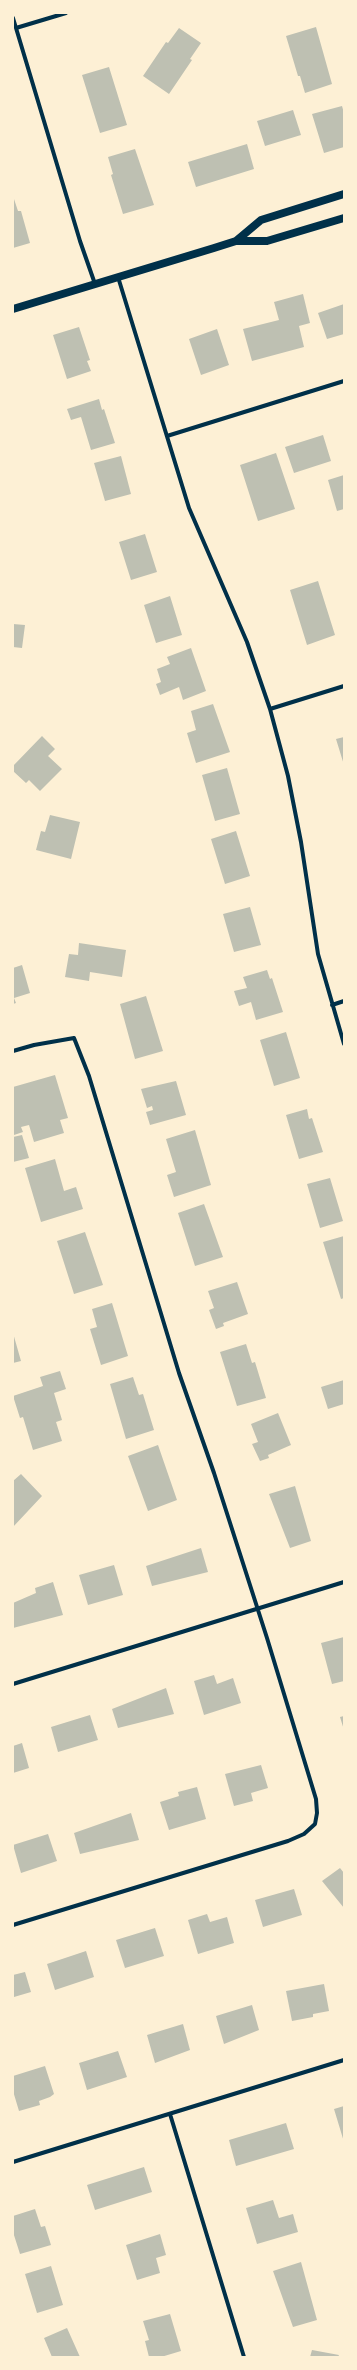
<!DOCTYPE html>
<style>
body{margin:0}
#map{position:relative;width:357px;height:2370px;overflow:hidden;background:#fdf0d5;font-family:Helvetica,sans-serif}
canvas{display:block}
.frame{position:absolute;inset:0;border:14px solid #fdf0d5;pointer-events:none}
</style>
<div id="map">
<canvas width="357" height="2370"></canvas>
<div class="frame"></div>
</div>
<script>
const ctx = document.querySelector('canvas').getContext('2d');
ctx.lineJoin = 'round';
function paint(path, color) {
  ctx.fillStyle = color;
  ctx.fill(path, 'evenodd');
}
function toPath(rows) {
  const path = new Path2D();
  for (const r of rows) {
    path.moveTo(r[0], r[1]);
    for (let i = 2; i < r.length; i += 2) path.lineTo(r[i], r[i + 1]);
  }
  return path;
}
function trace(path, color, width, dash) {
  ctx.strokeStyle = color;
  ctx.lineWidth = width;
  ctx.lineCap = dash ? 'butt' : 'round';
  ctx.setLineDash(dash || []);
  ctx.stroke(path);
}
paint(toPath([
 [316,27,332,84,305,93,300,76,298,76,286,36],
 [179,28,201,43,190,59,192,60,169,94,143,76,166,42,168,43],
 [109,67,127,125,100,133,82,75],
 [342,106,344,113,344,147,324,153,312,114],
 [293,110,301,135,265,146,257,121],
 [247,144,254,169,196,187,188,162],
 [135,149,154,205,123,214,111,175,113,174,108,157],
 [13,196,18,211,21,211,30,243,13,248],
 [303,294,310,323,299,326,304,347,252,361,243,329,279,320,274,302],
 [344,304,344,334,327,339,318,313],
 [79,327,90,360,87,361,91,371,67,379,53,335],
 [217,329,229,365,201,375,189,339],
 [99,399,102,410,104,409,115,443,91,450,81,417,71,420,67,409],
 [323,435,331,461,294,473,285,447],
 [276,453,295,509,258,521,240,465],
 [121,456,131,494,105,501,94,463],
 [344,475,344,509,337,511,328,480],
 [145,534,157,572,131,580,119,542],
 [318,581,335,635,307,645,290,590],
 [170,596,182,635,156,643,144,605],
 [13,624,25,625,22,648,13,647],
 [191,648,206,691,183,700,179,687,160,695,156,684,161,682,157,669,170,664,167,657],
 [213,704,230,752,196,763,187,733,196,730,191,711],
 [42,736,55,749,48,756,62,769,40,791,29,780,26,783,13,771,13,766],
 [344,737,344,765,336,739],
 [227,768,240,814,215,821,202,775],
 [50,815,80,822,71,859,36,850,41,831,45,832],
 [236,831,250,876,225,884,211,839],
 [250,907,261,945,234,952,223,914],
 [79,943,126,950,122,977,90,972,89,981,65,977,69,954,78,955],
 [22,965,30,993,14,998,16,1003,13,1004,13,968],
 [267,970,270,979,272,978,283,1012,256,1020,251,1002,239,1006,234,991,247,988,243,977],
 [146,996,163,1051,135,1059,120,1004],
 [286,1032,300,1078,274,1086,260,1040],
 [55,1075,68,1118,60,1120,64,1133,34,1142,29,1125,21,1127,23,1132,14,1135,13,1087],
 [176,1081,186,1115,150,1125,146,1112,153,1110,152,1106,147,1108,141,1089],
 [307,1109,309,1119,312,1118,323,1152,299,1159,286,1115],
 [195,1130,211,1185,174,1197,167,1175,176,1172,166,1139],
 [22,1135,29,1158,13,1162,13,1137],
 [55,1159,64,1191,76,1187,83,1209,41,1222,25,1168],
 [330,1178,343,1221,320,1228,307,1184],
 [204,1204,223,1257,195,1266,178,1213],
 [85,1232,103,1285,74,1294,57,1241],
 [344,1236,344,1298,341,1299,323,1242],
 [237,1282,248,1314,223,1323,224,1326,216,1329,209,1310,214,1308,208,1291],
 [112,1303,128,1356,101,1365,90,1329,97,1327,92,1309],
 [13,1333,21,1361,13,1363],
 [246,1344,252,1363,255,1362,266,1398,237,1406,220,1352],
 [60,1371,66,1389,54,1393,62,1420,56,1422,62,1441,33,1450,23,1417,20,1418,13,1396,43,1386,40,1377],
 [133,1377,139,1395,143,1394,154,1430,126,1439,110,1384],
 [344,1380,344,1404,328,1409,321,1387],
 [278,1413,291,1445,268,1455,269,1458,260,1461,252,1444,258,1442,251,1424],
 [158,1445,177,1500,148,1511,128,1456],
 [21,1474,42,1496,13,1527,13,1481],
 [295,1486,311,1541,290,1548,269,1494],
 [201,1548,208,1572,152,1586,146,1566],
 [114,1565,123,1595,88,1605,79,1575],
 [53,1582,63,1615,13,1628,13,1603,36,1593,35,1588],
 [344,1637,344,1681,332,1684,321,1643],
 [214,1675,217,1684,233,1678,241,1703,204,1715,194,1681],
 [166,1688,174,1714,118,1728,112,1709],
 [90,1715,98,1740,58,1752,51,1727],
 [344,1716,344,1730,340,1717],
 [22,1743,29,1768,13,1773,13,1746],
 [261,1765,268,1788,251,1793,253,1801,234,1806,225,1774],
 [197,1787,206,1819,169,1830,160,1802,179,1796,178,1792],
 [131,1813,139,1840,80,1854,74,1833],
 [48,1834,57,1861,21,1873,13,1845],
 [340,1868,344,1873,344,1908,322,1881],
 [294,1889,302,1915,263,1927,255,1900],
 [207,1914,210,1922,227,1917,234,1943,198,1954,188,1920],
 [155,1928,164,1956,125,1968,116,1940],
 [86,1951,94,1977,55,1990,47,1964],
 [25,1972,31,1992,14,1997,13,2000,13,1975],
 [324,1984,329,2011,313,2014,313,2017,292,2021,286,1991],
 [252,2005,259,2030,224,2044,216,2016],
 [183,2024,190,2050,155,2063,147,2035],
 [118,2051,127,2077,87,2090,79,2063],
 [45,2066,54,2094,50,2097,39,2101,40,2105,19,2111,13,2091,13,2076],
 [344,2106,344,2142,334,2109],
 [286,2123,294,2149,236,2166,229,2140],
 [144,2167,152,2192,95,2210,87,2185],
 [273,2200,279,2218,293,2214,298,2232,257,2244,246,2208],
 [35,2209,41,2227,45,2226,51,2245,20,2254,13,2232,13,2216],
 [160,2234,166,2255,156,2258,160,2273,137,2280,126,2245],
 [301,2262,317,2320,293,2327,273,2271],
 [51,2266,63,2305,37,2313,25,2274],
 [170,2314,181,2351,161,2357,149,2357,145,2341,149,2340,143,2321],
 [67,2328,80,2357,52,2357,44,2338],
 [312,2350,339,2355,338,2357,310,2357]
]), '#bec0b2');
trace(toPath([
 [13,18,80,241,95,284],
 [16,28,66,13],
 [118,277,189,508,247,642,270,709,288,776,301,842,318,954,344,1044],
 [167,436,344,381],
 [270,709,344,686],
 [332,1005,344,1001],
 [13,1051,34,1045,74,1038,89,1076,179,1373,214,1473,267,1638,316,1799,317,1813,315,1824,304,1834,288,1841,13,1925],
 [13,1684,344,1582],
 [170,2114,244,2357],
 [13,2162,344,2060]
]), '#003049', 4);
trace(toPath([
 [236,241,267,241,344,218],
 [13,309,214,248,236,241,261,220,344,194]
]), '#003049', 8);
</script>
